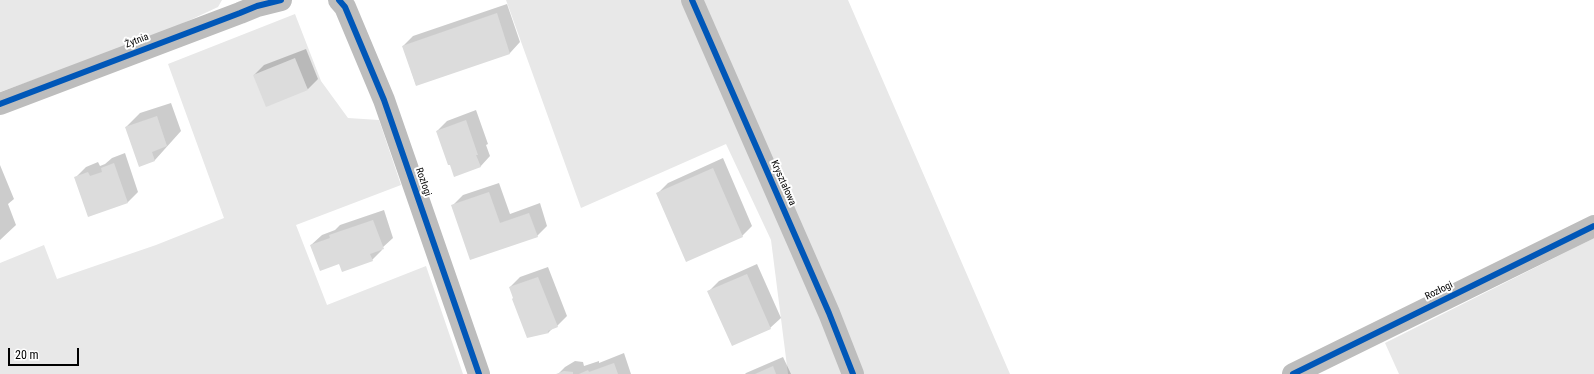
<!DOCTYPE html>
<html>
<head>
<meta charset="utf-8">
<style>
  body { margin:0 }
  #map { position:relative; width:1594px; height:374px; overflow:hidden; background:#fff; font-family:"Roboto Condensed",sans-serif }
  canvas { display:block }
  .scale { position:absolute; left:8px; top:348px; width:71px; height:18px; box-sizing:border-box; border:2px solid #000; border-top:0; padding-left:5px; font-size:12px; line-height:14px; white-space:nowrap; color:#000; -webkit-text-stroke:3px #fff; paint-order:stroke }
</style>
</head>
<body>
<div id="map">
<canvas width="1594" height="374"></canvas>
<div class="scale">20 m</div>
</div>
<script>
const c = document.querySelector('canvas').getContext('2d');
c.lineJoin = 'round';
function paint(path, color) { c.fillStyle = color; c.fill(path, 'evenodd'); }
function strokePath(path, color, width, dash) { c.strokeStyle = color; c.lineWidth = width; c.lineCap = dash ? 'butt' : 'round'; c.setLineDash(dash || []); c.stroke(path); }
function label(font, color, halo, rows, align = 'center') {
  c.font = font + ' "Roboto Condensed",sans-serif'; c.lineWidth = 4; c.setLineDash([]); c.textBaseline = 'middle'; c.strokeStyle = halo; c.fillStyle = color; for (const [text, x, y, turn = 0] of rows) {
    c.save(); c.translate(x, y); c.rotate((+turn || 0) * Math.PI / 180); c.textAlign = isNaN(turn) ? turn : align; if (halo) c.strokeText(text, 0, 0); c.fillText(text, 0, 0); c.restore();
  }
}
paint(new Path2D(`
  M0,0H222L218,7L158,35L0,92Z
  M506,0H848L1010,374H788L771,240L726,144L581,208Z
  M295,14L321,81L348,118L379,120L401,185L296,225L327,305L426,266L463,374H0V263L44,245L57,279L156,245L224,218L168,64Z
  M1594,238V374H1399L1385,343Z`), '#e8e8e8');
paint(new Path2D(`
  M507,4L520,42L510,53L416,85L403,46L413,36Z
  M306,49L318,79L308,89L254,75L264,65Z
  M171,103L181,131L155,160L139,165L126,127L140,113Z
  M476,110L488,144L486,145L490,156L480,167L437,131L447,121Z
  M125,153L138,192L128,202L89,216L76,177L86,167L98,162L100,166L105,164L112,158Z
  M723,158L752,226L742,236L658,193L668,183Z
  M0,165L14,199L8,204L16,225L0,240Z
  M499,183L510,214L540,203L547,226L537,236L471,259L452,206L463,195Z
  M384,210L393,238L382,248V250L372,260L340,263L311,245L322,235L335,230L340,225Z
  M757,264L781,318L770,328L709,291L719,281Z
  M548,267L567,316L557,326L553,328L549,332L528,337L510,287L520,277Z
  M624,353L631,374H558L565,367L575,361L583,362L584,366L599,361V363Z
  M783,357L791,374H745L746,373Z`), '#0003');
paint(new Path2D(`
  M497,13L510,54L416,86L402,46Z
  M295,58L308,90L266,107L253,75Z
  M157,116L167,146L152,152L155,161L139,167L125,127Z
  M466,120L478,155H476L481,167L454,177L450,165H448L436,131Z
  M114,163L128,203L88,217L74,177L88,172L90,176L102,172L101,168Z
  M713,168L743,237L686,262L656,193Z
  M489,192L500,223L529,213L538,237L470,260L451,205Z
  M373,220L384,249L370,254L373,261L342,272L339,264L320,271L310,245L330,238L329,235Z
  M747,274L771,329L732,346L707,291Z
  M538,277L558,327L548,331L549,333L527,338L512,299L513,298L509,287Z
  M614,363L618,374H579L588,370L589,372Z
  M773,366L776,374H755Z
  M564,371L573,372V374H556Z`), '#dcdcdc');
strokePath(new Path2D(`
  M339,0L345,7L384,100L479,374
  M692,0L829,313L853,374
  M0,104L240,13L257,6L281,0
  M1293,374L1594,226`), '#bdbdbd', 22);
strokePath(new Path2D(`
  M339,0L345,7L384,100L479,374
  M692,0L829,313L853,374
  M0,104L240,13L257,6L281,0
  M1293,374L1594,226`), '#0057b8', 6);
label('10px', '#000', '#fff', [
  ["Żytnia",137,41,-21],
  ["Rozłogi",423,182,71],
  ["Kryształowa",783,183,66],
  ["Rozłogi",1439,291,-26]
]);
</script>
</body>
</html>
